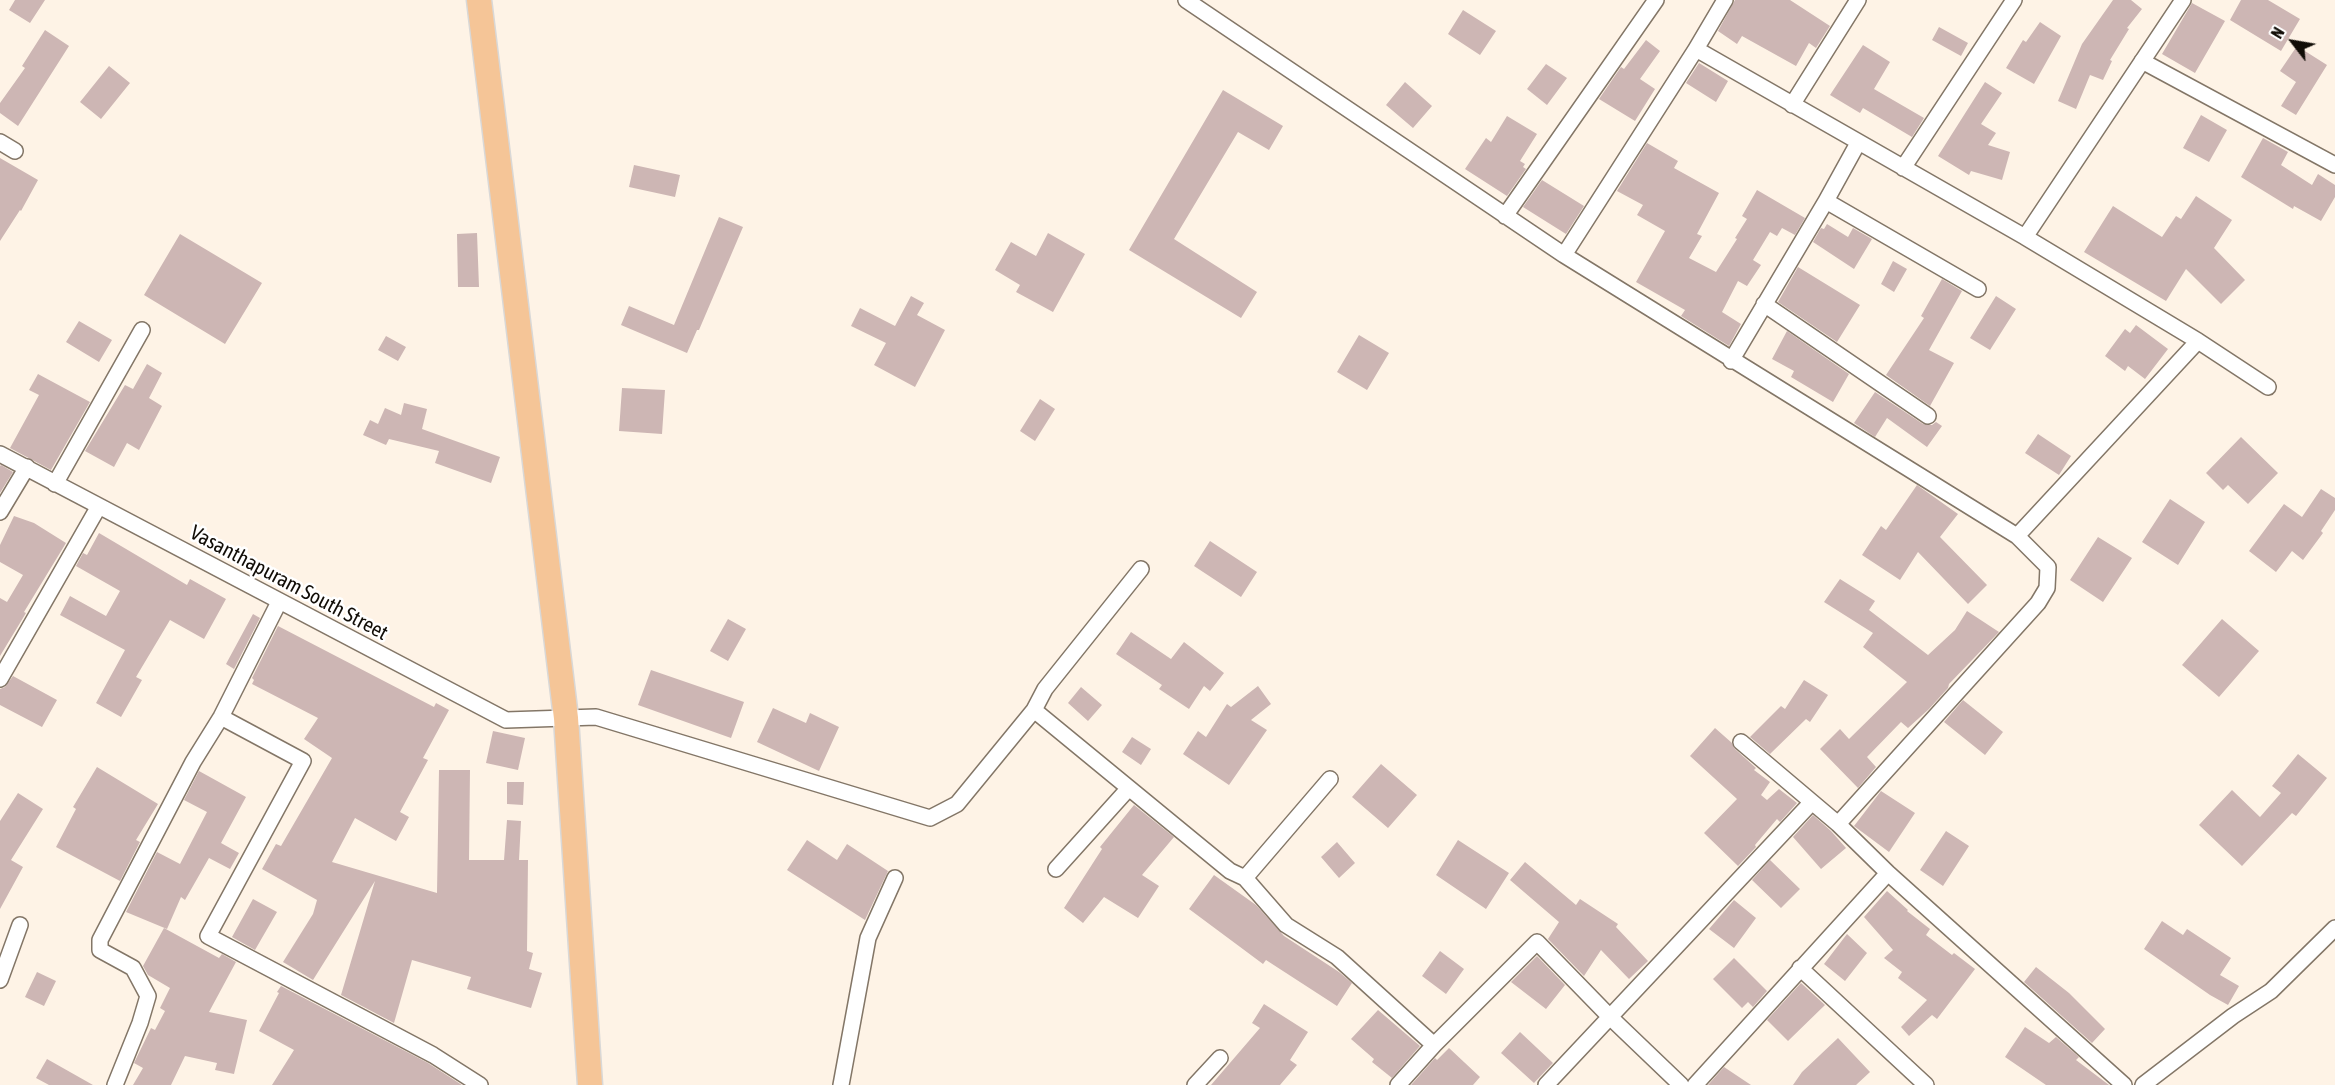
<!DOCTYPE html>
<html>
<head>
<meta charset="utf-8">
<style>
  body { margin:0 }
  #map { position:relative; width:2335px; height:1085px; overflow:hidden; background:#fef3e6; font-family:"Asap Condensed",sans-serif }
  canvas { display:block }
  .north { position:absolute; left:2263px; top:12px; width:60px; height:60px; -webkit-text-stroke:4px #fff; paint-order:stroke; rotate:301deg; font-size:16px; font-weight:700; line-height:24px; text-align:center; color:#110d07 }
  .north::after { content:''; display:block; margin:auto; width:21px; height:27px; background:#110d07; clip-path:polygon(50% 0,100% 100%,50% 72%,0 100%) }
</style>
</head>
<body>
<div id="map">
<canvas width="2335" height="1085"></canvas>
<div class="north">N</div>
</div>
<script>
const c = document.querySelector('canvas').getContext('2d');
c.lineJoin = 'round';
function paint(path, color) { c.fillStyle = color; c.fill(path, 'evenodd'); }
function strokePath(path, color, width, dash) { c.strokeStyle = color; c.lineWidth = width; c.lineCap = dash ? 'butt' : 'round'; c.setLineDash(dash || []); c.stroke(path); }
function label(font, color, halo, rows, align = 'center') {
  c.font = font + ' "Asap Condensed",sans-serif'; c.lineWidth = 5; c.setLineDash([]); c.textBaseline = 'middle'; c.strokeStyle = halo; c.fillStyle = color; for (const [text, x, y, turn = 0] of rows) {
    c.save(); c.translate(x, y); c.rotate((+turn || 0) * Math.PI / 180); c.textAlign = isNaN(turn) ? turn : align; if (halo) c.strokeText(text, 0, 0); c.fillText(text, 0, 0); c.restore();
  }
}
paint(new Path2D(`
  M15,0H45L30,23L9,10Z
  M1735,0H1790L1830,26L1816,48L1809,43L1796,66L1742,36L1737,44L1718,31Z
  M2113,0H2131L2142,9L2127,28L2129,29L2110,60L2112,61L2103,80L2090,75L2076,109L2058,101L2082,44Z
  M2241,0H2268L2300,19L2281,51L2230,20Z
  M2192,3L2225,21L2195,73L2162,54Z
  M1463,10L1496,31L1480,55L1448,34Z
  M2040,22L2061,36L2034,84L2006,68L2023,40L2026,42Z
  M1939,27L1968,43L1961,56L1932,40Z
  M45,30L69,46L18,126L0,113V103L25,68L22,66Z
  M1646,40L1660,51L1640,79L1655,89L1635,121L1599,99L1621,67L1624,69Z
  M1863,45L1890,62L1874,89L1924,118L1912,137L1863,108L1860,113L1830,95Z
  M2297,46L2327,65L2296,115L2281,106L2296,82L2280,71Z
  M1699,63L1728,81L1716,102L1686,83Z
  M1546,64L1567,78L1547,105L1527,89Z
  M109,66L130,83L101,119L80,102Z
  M1405,82L1432,106L1413,128L1386,105Z
  M1985,82L2002,93L1981,124L1996,133L1988,145L2010,152L2002,180L1971,171L1969,175L1938,156Z
  M1223,90L1283,126L1269,150L1238,132L1174,239L1257,292L1241,318L1129,250Z
  M2201,115L2227,130L2209,162L2183,148Z
  M1507,116L1537,134L1520,161L1525,164L1523,167L1526,169L1507,196L1465,169L1486,138L1491,142Z
  M2263,138L2288,152L2281,165L2312,185L2318,174L2335,185V197L2321,221L2294,206L2293,209L2241,177Z
  M1647,143L1678,161L1674,168L1719,193L1697,234L1702,236L1689,258L1716,272L1737,239L1735,238L1747,219L1742,216L1757,190L1805,218L1795,235L1782,228L1777,236L1770,232L1753,260L1761,265L1747,286L1738,281L1722,312L1741,324L1729,346L1681,316L1685,310L1636,282L1665,231L1637,215L1643,205L1617,191Z
  M0,158L38,180L21,211L20,210L0,241Z
  M634,165L680,175L675,197L629,187Z
  M1542,180L1584,206L1566,234L1523,207Z
  M2196,196L2232,220L2214,248L2245,280L2221,304L2186,269L2166,301L2084,252L2113,206L2162,237L2176,216L2181,219Z
  M719,217L743,227L699,330H697L687,353L621,325L629,306L674,325Z
  M1827,224L1848,237L1853,228L1872,239L1854,269L1813,242L1821,228L1824,229Z
  M477,233L479,287H458L457,234Z
  M1048,233L1085,254L1053,312L1016,292L1020,285L995,270L1011,242L1036,256Z
  M180,234L262,283L225,344L144,295Z
  M1893,261L1907,269L1894,292L1881,284Z
  M1798,267L1860,305L1837,342L1778,302Z
  M1942,279L1962,291L1929,350L1954,363L1930,406L1886,375L1924,318L1921,316Z
  M911,296L924,303L917,315L945,330L915,387L874,365L886,343L851,326L860,308L895,326Z
  M1996,296L2016,309L1990,350L1970,338Z
  M79,321L112,340L99,362L66,342Z
  M2136,325L2168,349L2145,379L2128,366L2125,371L2105,356L2125,329L2130,333Z
  M1787,331L1849,374L1833,402L1791,377L1794,371L1772,359Z
  M1359,335L1389,353L1367,390L1337,372Z
  M386,336L406,347L398,361L378,350Z
  M147,364L162,373L149,398L162,406L139,450L127,443L114,467L85,451L125,385L133,389Z
  M38,374L90,402L51,470L10,448L39,395L29,390Z
  M622,388L665,390L662,434L619,431Z
  M1875,392L1923,424L1932,425L1936,422L1942,426L1927,447L1887,418L1875,437L1854,423Z
  M1040,399L1055,409L1035,441L1020,431Z
  M404,403L427,409L422,429L500,457L491,483L435,463L439,451L389,439L386,445L363,435L370,420L378,424L385,408L401,415Z
  M2038,434L2071,456L2059,475L2025,453Z
  M2241,437L2278,473L2248,504L2228,485L2223,490L2206,473Z
  M1,465L13,472L0,493V466Z
  M1917,485L1958,514L1940,537L1987,585L1968,604L1918,552L1900,580L1862,555L1881,526L1886,530Z
  M2321,489L2335,498V510L2321,531L2323,533L2303,560L2292,551L2276,572L2249,551L2284,504L2302,517Z
  M2170,499L2205,522L2178,565L2142,542Z
  M14,516L34,523L66,543L24,612L26,613L0,656V598L7,602L23,575L0,562V545Z
  M99,533L187,585L190,579L226,599L204,639L170,620L136,677L142,680L121,717L96,703L125,650L60,615L70,596L106,616L120,591L76,566L83,553L87,555Z
  M2098,537L2132,558L2103,602L2070,580Z
  M1210,541L1257,572L1241,597L1194,566Z
  M1840,579L1875,601L1869,610L1928,655L1955,630L1967,611L1999,632L1949,684L1948,688L1929,709L1908,728L1901,722L1867,757L1876,767L1858,788L1820,749L1840,729L1849,739L1907,682L1863,647L1873,633L1824,602Z
  M253,614L260,618L234,669L226,664Z
  M728,619L746,629L728,661L710,651Z
  M2222,619L2259,651L2219,697L2182,665Z
  M278,626L434,707L436,703L449,710L423,758L428,760L400,812L409,817L396,841L355,818L332,862L437,893L439,770H470L469,860H504L507,820L521,821L519,860H528L527,951L533,953L529,969L542,973L531,1008L467,989L471,977L412,960L394,1023L341,995L375,881L313,980L283,962L313,914L317,900L262,869L276,844L281,846L332,758L304,739L318,718L252,684L254,680L252,678Z
  M1131,632L1171,659L1184,642L1224,673L1210,691L1204,686L1189,709L1159,689L1162,685L1116,654Z
  M651,670L744,702L731,738L638,705Z
  M13,676L57,700L42,727L0,705V689L5,687Z
  M1804,680L1828,695L1810,722L1806,719L1770,754L1750,737L1781,706L1785,709Z
  M1258,686L1271,704L1251,720L1267,730L1229,785L1183,754L1198,731L1206,737L1227,704L1231,707Z
  M1081,687L1102,705L1088,721L1068,703Z
  M1963,700L2003,732L1985,755L1944,722Z
  M773,708L806,723L810,713L839,727L819,771L757,742Z
  M1715,728L1732,743L1735,749L1756,768L1754,770L1770,782L1761,795L1767,800L1779,789L1797,803L1780,822L1777,819L1755,845L1756,847L1738,866L1704,833L1737,799L1690,756Z
  M493,731L525,738L518,770L486,763Z
  M1132,737L1151,749L1141,765L1122,752Z
  M2298,754L2327,778L2296,816L2292,813L2242,866L2199,825L2232,790L2260,817L2281,793L2272,786Z
  M1381,764L1417,795L1388,828L1352,797Z
  M97,767L158,804L136,840L140,842L120,881L56,847L76,809L73,807Z
  M199,771L246,797L221,843L239,853L230,869L209,858L185,900L181,897L167,929L126,912L157,852L180,864L207,812L184,800Z
  M507,782H524L523,805L507,804Z
  M1881,791L1915,813L1889,852L1854,826Z
  M18,793L43,809L11,860L23,867L0,909V821Z
  M1134,805L1174,837L1142,875L1159,886L1138,918L1104,897L1083,923L1064,908L1102,849L1100,847Z
  M1813,815L1831,831L1846,848L1821,869L1793,837Z
  M1946,831L1969,846L1943,886L1920,870Z
  M807,840L837,860L847,844L888,871L865,920L787,870Z
  M1458,840L1509,873L1486,909L1436,875Z
  M1337,842L1355,863L1339,878L1321,857Z
  M1770,860L1800,889L1781,908L1752,880Z
  M1525,862L1576,905L1580,899L1618,924L1616,927L1648,961L1629,979L1601,950L1584,976L1548,939L1559,922L1510,880Z
  M1214,875L1256,905L1284,936L1339,972L1352,983L1337,1006L1266,960L1263,964L1189,909Z
  M1887,891L1908,910L1907,911L1930,929L1926,935L1952,955L1954,953L1975,969L1937,1019L1932,1015L1909,1036L1901,1027L1927,1000L1898,978L1902,972L1884,958L1893,950L1864,917Z
  M253,899L277,912L255,950L232,937Z
  M1734,900L1756,918L1734,948L1709,929Z
  M2162,921L2183,935L2187,929L2231,958L2220,975L2239,986L2228,1005L2210,995L2144,949Z
  M164,928L219,958L222,954L236,962L209,1012L247,1020L234,1074L215,1070L217,1063L185,1056L171,1085H133L143,1068L134,1063L151,1028L155,1030L165,1011L160,1008L170,988L148,975L143,966Z
  M1847,934L1867,953L1845,981L1824,964Z
  M1440,951L1464,969L1446,994L1422,976Z
  M1537,956L1565,985L1546,1009L1511,982Z
  M1734,958L1767,991L1753,1007L1748,1002L1742,1008L1713,979Z
  M2036,967L2069,993L2105,1029L2092,1043L2024,982Z
  M37,972L56,981L44,1006L25,997Z
  M1801,983L1825,1005L1788,1041L1767,1020Z
  M281,986L428,1063L462,1085H272L294,1050L259,1031L279,993L277,992Z
  M1264,1004L1308,1032L1290,1060L1297,1065L1280,1085H1211L1260,1028L1252,1023Z
  M1378,1010L1420,1046L1392,1078L1372,1062L1374,1059L1351,1039Z
  M2025,1027L2049,1043L2056,1037L2079,1057L2076,1060L2109,1085H2046L2005,1057Z
  M1520,1032L1553,1063L1534,1083L1501,1053Z
  M1838,1038L1870,1072L1856,1085H1793L1802,1072Z
  M1449,1048L1480,1077L1473,1085H1411L1435,1058L1437,1060Z
  M47,1059L93,1085H49L36,1078Z
  M1724,1067L1751,1085H1708Z`), '#cdb6b4');
const street = new Path2D(`
  M1186,0L1564,255L2017,536L2048,567L2047,588L2038,603L1838,824
  M2183,0L2025,237L2198,341L2268,387
  M1696,49L2025,237
  M2142,61L2335,165
  M1792,105L1858,0
  M0,142L15,151
  M1903,168L2014,0
  M1826,201L1978,289
  M1505,216L1656,0
  M1564,255L1696,49L1725,0
  M1764,304L1928,416
  M1731,361L1826,201L1858,143
  M0,454L506,720L596,717L930,818L957,804L1034,710L1045,689L1141,569
  M55,484L142,330
  M0,512L27,467
  M2017,536L2198,341
  M0,679L99,506
  M1034,710L1230,871L1245,878L1286,925L1337,957L1434,1045
  M221,717L303,761L208,936L433,1055L480,1085
  M1741,742L1838,824L1888,873L2124,1085
  M1056,869L1129,788
  M1245,878L1330,779
  M1800,968L1926,1085
  M0,980L20,925
  M115,1085L140,1023L148,996L133,968L100,950V940L193,762L221,717L279,602
  M841,1085L868,938L895,878
  M1195,1085L1220,1058
  M1398,1085L1434,1045L1537,942L1610,1017L1681,1085
  M1546,1085L1812,802
  M1695,1085L1888,873
  M2143,1085L2233,1016L2271,991L2335,928`);
const primary = new Path2D(`
  M479,0L566,718L590,1085`);
strokePath(street, '#837667', 18);
strokePath(primary, '#d9d8d7', 27);
strokePath(street, '#fff', 15);
strokePath(primary, '#f5c597', 24);
label('21px', '#110d07', '#fff', [
  ["Vasanthapuram South Street",289,583,28]
]);
</script>
</body>
</html>
